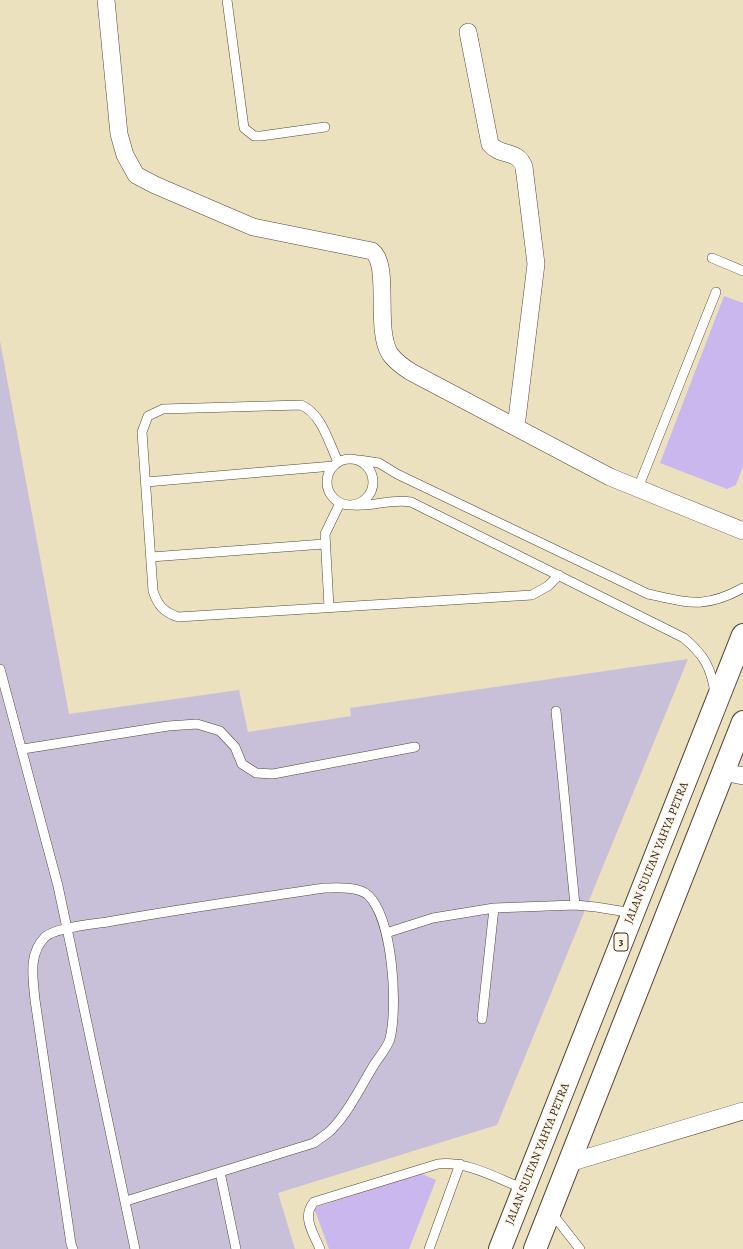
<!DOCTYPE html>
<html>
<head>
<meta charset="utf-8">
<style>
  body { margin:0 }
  canvas { display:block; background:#ece1bf }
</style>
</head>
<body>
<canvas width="743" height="1249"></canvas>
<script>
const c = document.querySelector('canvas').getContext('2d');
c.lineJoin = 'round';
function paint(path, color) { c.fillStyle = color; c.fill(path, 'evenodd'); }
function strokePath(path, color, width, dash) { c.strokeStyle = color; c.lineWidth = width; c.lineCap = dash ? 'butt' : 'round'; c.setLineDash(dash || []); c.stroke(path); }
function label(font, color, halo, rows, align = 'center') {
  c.font = font + ' Alegreya,serif'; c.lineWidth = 3; c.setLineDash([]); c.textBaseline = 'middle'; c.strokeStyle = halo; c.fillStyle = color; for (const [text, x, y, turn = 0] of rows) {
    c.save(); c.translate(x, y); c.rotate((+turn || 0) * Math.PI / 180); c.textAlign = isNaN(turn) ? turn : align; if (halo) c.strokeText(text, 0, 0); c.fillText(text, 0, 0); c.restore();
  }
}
paint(new Path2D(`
  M0,341L69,714L239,690L248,732L351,716L350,708L688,659L497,1125L278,1193L295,1249H0Z`), '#c8bfd8');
paint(new Path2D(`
  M724,296L743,303V466L736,485L727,489L660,463Z
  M420,1173L436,1180L409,1249H329L314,1208Z`), '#c9b7ee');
const service = new Path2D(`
  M227,0L244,128L254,136H261L325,127
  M712,258L743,271
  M327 482a23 23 0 1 1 46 0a23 23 0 1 1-46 0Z
  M359,460L379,463L397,474L648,594C689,603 705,609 743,588
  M338,462C329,443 322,414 301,405L163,409L148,416L142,432L153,591C158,606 164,612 178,617L532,595L548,586L559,575
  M146,482L333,466
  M638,488L716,292
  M353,505C373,507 392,498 411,502L684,638C704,655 711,667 715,693
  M151,557L324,544
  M329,607L325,534L340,503
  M0,669L58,886L135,1249
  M556,711L575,905
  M23,749L168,726L197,724L220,731L235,747L242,764L256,773L273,774L415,747
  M386,933L433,918L494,908
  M482,1019L494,908L575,905L596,907L633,913
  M220,1172L236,1249
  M551,1212L580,1249
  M73,1249L71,1244L35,1000C33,978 28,954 45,937C54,928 94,924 107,922C179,909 251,899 324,888C336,888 358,886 368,895C393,919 398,1006 390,1039C387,1048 379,1057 374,1065C361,1086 350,1110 333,1128C328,1134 320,1138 314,1143L126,1201
  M320,1249C314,1234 301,1217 314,1202L438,1164C465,1160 499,1179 524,1189
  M429,1249L460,1164`);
const minor = new Path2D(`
  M106,0L119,134L125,155L136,175L155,185L253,227L372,251C391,265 374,329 390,354C396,362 403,367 411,372L610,477L743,531
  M468,32L490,144C500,157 518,149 524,167L536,264L516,427
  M723,772L743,776
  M569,1163L743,1111`);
const trunk = new Path2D(`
  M500,1249L743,635
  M535,1249L743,722`);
strokePath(service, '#564536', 10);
strokePath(minor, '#564536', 18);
strokePath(trunk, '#564536', 24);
strokePath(service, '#fff', 9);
strokePath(minor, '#fff', 17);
strokePath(trunk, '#fff', 22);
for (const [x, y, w] of [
  [621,942,14]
]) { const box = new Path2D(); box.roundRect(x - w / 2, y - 9, w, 18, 3); c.fillStyle = '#fcf5e5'; c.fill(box); strokePath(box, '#3b2a1e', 1); }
label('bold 11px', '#3b2a1e', null, [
  ["3",621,942]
]);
label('12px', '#3b2a1e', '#fcf5e5', [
  ["JALAN SULTAN YAHYA PETRA",657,853,-68],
  ["JALAN SULTAN YAHYA PETRA",538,1154,-68]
]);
</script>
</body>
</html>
